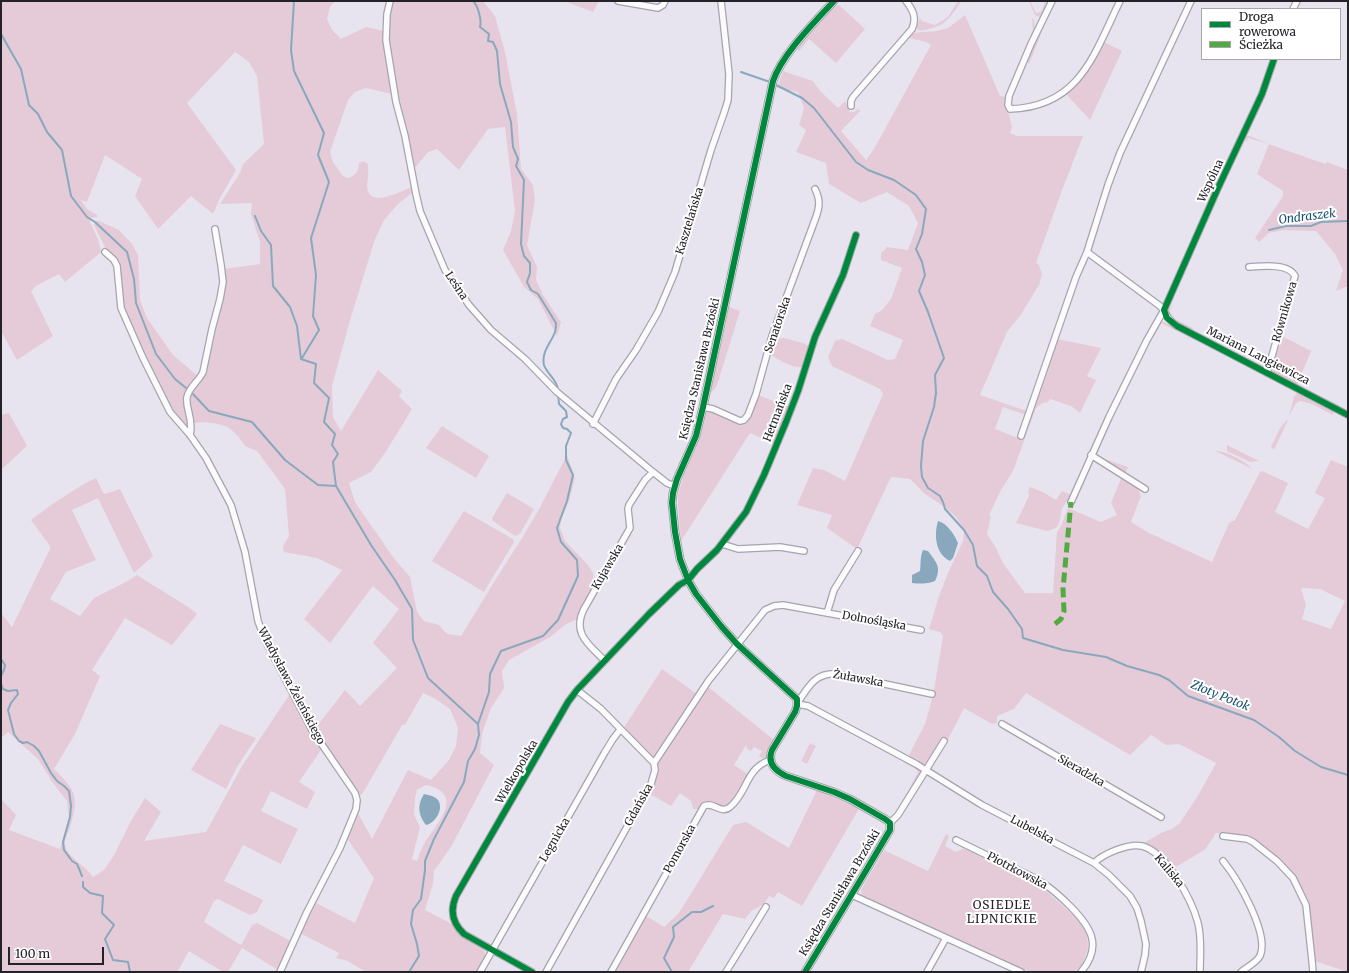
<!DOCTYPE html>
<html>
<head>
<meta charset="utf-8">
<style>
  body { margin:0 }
  #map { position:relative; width:1349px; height:973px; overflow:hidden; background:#e7e4ef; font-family:Merriweather,serif }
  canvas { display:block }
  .frame { position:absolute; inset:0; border:2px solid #232229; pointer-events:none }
  .legend { position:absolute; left:1201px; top:8px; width:140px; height:52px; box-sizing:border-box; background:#fff; border:1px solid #a7a7a9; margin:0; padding:5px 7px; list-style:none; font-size:12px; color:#232229 }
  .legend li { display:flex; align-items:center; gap:8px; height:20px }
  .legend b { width:20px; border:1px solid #a7a7a9 }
  .scale { position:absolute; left:8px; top:947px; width:96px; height:18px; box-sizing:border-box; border:2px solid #232229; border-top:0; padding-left:5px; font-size:12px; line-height:14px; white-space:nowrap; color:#232229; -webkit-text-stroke:3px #fff; paint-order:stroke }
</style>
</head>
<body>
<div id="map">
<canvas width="1349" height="973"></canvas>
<div class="frame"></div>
<ul class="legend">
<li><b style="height:5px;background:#00873e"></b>Droga rowerowa</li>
<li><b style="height:5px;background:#53aa44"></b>Ścieżka</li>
</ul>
<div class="scale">100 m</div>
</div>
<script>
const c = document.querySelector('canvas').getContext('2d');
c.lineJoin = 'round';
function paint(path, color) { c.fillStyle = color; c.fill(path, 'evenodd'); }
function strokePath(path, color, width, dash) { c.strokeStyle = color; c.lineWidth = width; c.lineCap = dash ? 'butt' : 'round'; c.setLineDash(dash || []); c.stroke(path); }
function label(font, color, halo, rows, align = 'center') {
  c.font = font + ' Merriweather,serif'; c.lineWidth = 4; c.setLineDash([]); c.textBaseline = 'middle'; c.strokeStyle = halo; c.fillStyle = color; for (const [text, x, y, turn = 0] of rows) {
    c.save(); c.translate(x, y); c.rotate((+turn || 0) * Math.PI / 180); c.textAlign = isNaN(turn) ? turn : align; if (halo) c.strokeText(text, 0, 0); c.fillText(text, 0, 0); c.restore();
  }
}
paint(new Path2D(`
  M1,1H335L330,7L327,19L332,30L341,39L366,27L384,31L387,67L392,94L366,88L355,92L348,100L330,152L333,162L343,176L348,178C356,175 359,171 359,163L363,161L368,164C368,168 369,172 368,176C368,179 367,183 367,186C369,210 400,191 412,187V193L398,204L384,220L374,242L349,324L332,386L333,417L341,431L378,370L402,391L399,396L412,409L385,453L371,472L349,483L355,502L393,557L410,577L417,612L424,621L439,625L447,634L461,636L499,574L522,538L538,511L567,455L575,478L569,501L561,520L560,528L565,541L588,565L593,573L594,584L592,592L579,618L565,625L550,637L509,660L502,671L504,688L491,708L482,734L480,753L494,765L451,847L434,871L433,884L425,910L450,923L461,936L482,948L485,952V961L478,972H366L348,961L336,958L339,953L300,933L314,902L355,923L374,878L347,838L358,813L372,839L408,770L431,780L449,760L456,746L458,728L450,709L434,698L423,693L405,725H402L364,791L361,795H359L322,744L314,730L345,690L360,706L397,668L373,643L399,609L373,586L330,643L304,619L342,570L317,558L284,552L283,546L289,536L285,489L257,451L245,446L238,436L228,427L218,424L205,422L194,423L189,396L203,375L224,269L260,264V242L251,214L252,203L220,204L240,173L243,164L264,144L257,76L249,62L235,52L187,103L236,170L220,198L213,214L191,196L158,229L135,196L142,179L105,155L87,202L81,200L87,209L97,215V217L91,218L90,222L98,239L101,252L65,282L59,274L36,286L31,291L53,336L17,360L1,331ZM426,785C467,794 436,824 424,844C421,849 419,856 417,861L412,859L420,827L414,815L415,798L417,790Z
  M391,1H483L495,16L505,52L517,114L521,169L533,185L535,200L527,245L537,267L536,280L543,295L561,322L557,336L538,299L524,287L503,250L511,231L515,211L505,127L488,129L459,170L437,149L428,152L414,169C406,137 398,105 393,72C389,48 386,25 391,1Z
  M564,1H599L593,12Z
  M958,1L961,2C951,16 946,26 928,29C923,30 920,32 916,28L920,18L922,21L935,25L948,17Z
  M1029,1H1030L1036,13L1041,12L1046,1L1049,2L1043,15L1039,17L1035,15Z
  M839,5L865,29L836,63L809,39L799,51L797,49L835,6Z
  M965,15L1000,96L1006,97L1033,30L1032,17L1034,20L1035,29L1007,107L1012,127L1010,133L1017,136H1083L1061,193L1036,263L1039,265L1042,274L1039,285L1020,316L1007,332L980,395L1027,411L1026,415L1003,407L995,429L1021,439L1057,339L1101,348L1087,376L1096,380L1080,413L1071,406L1050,399L1048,402L1043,403L1036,408L1013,471L1001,490L989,515L991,516L987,534L996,548L1003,563L1025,593H1053L1057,532L1061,526L1068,508L1101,522L1117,515L1111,503L1122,476L1137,486L1141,496L1131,522L1149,533L1212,562L1229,523L1235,520L1260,472L1262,471L1288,483L1275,512L1308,529L1325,498L1315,493L1331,460L1348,467V972L1314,961C1309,915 1312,890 1276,856C1268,849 1258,840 1248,837C1238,834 1225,834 1215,833C1214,839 1208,843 1206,849L1174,868L1157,853L1142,844L1161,833L1172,829L1179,824L1199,794L1216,763L1179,744L1166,745L1151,735L1130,755L1026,693L1014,709L997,716V723L992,724L964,708C953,730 945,748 927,765L922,764L910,758L909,755L925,724L933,696L943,636L940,632L929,629L938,599L948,573L963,541L964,529L956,517L946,508L925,494L910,479L891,477L857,549L827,528L832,515L797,505L813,468L824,470L845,481L883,394L880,389L832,366L828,357L835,341L842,339L888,360L895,359L903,340L870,326L875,314L882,310L891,299L902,268L881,260V253L887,247L908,250L918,223L909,206L887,192L861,203L829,184L826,163L796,152L806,130L799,125L804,108L798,92L777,88L783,71L813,81L820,91L838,108L845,101C850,108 847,118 858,109L860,111L841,131L866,160L874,149L931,45L926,42L909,38L912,33L937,31L948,28ZM1301,588L1320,589L1345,601L1331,629L1302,619L1306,605Z
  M1041,34L1029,64L1026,60L1037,35Z
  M1104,42L1122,51L1090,120L1065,93Z
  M1246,136H1250C1274,147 1300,155 1326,164L1327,162L1348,170V286L1336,291L1343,270L1335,254L1316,231L1283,230L1269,233L1259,242L1255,238L1283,196V191L1257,174L1269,144L1248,138L1247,141L1245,140Z
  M95,221H99L119,230L132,244L138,255L140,300L147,318L173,355L199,377L189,388V426L187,428L185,427L173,410L160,389L144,356L123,308L120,269L107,251L94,225Z
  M1173,304L1170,311L1171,317L1193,328L1192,331L1172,320L1167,311Z
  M729,307L740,311L717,385L714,390L710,393Z
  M1160,322H1164L1185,333L1195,340L1161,323L1156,333Z
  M1280,335L1311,351L1297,385L1274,373L1271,368L1282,340Z
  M784,338L803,343L810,346L804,367C793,369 779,360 770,354L774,339Z
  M1300,392L1334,410L1333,415L1312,404L1300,401L1296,403L1289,416L1294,397L1297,393Z
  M758,395L790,407L775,444L750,433L681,541L678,506V495L684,474L699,440L707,409L741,422Z
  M9,413L27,446L1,470V415Z
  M1287,420H1288L1274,450L1271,447L1280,428Z
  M442,426L489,456L476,478L426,448Z
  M1227,445L1259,461L1250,462L1227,451Z
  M1215,451C1227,451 1244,461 1253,469Z
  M1096,454L1099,455L1098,457L1128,467L1125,474L1142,484L1145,483L1144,484H1142L1097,456Z
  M96,478L104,494L120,489L153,556L134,573L98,498L72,510L96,560L66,572L50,599L80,616L94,598L128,581L137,575L188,607L197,614L172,645L125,618L92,670L100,676L75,734L54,769C77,792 79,796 70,828C68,833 64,840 65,845C67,857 87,867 93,877L104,870L114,855L132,819L145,798L161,812L144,841L206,832L242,766L289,695H290L321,750L299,782L315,792L307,809L271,791L261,811L298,829L281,864L243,845L224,881L263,900L257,912L250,915L218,899L214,901L204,922L241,945L252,925L257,923L289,940L290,944L278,970L242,948L228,972H223L189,951L179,969L178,972H1V799L16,815L9,830L60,849L69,817L67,801L53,783L38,759L8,732L1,738V613L12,627L50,549V546L31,520C52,504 73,489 96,478Z
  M1030,487L1043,492L1056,500L1062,491L1072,495C1069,499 1064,504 1062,509C1060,516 1061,522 1056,528L1047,531L1016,523L1029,496L1028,491Z
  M507,493L534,509L520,534L515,536L493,521L492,518Z
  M464,511L513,539L514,542L484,592L432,561Z
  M662,669L697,694L657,755L652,757L623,729Z
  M707,686L774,740L769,750L767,758H762L759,756L762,751L754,747L751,751L746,748L747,746L746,745L734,765L749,775C743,786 736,801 725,808L710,803L701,809H693L691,801L680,793L671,806L648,793L657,773V762Z
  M220,724L256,738L237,767L226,789L191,770Z
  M810,743L816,746L807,764L801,761Z
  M906,761L913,764L921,770L922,773L901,807H900L918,772L916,769L905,763Z
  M817,790L829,793L860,807L802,906L778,892L774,898L769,896L764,904L751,911L745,919L723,914L688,972H613L645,915L664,927L679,913L733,825L746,822L789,848Z
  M946,834L949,836L945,846L956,852L964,848L1044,889L1080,921L1084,927L1087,934L1088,949L1082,965L1074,972H1031L1021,968L1020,969L869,901L870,899L862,896L861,890L884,850L928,871Z`), '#e5cbd8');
paint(new Path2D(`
  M938,521C947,523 954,534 958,543L953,558L950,561C935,554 934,534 938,521Z
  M923,550L928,551C936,562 942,567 935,581C927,584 920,584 912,583V575L920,571C921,563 920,557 923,550Z
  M424,794C428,795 434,796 437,799C445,807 436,823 426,825C418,815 417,805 424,794Z`), '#89a8be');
strokePath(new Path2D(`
  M294,1L291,50L294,71L324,133L318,155L329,182L311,238L316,275L313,316L319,330L302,358
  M473,1C478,6 482,20 480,27L489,34L488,41L493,42L497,51L500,84L511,122L513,147L518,159L516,166L524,180L521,244L524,256L530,263V273L527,282L531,290L538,294L556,323C556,326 556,329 555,332C551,343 541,352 544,365C547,374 557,379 558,390
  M1,34L21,69L29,105L38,114L47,132L62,150L71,196L87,217L95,222L127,252L134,279L136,303L156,354L175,379L186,388
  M741,72L770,82
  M774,84L802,98L814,108L856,162L868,170L894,180L916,195L926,209L922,234L916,249L922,262L925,275L919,291L928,312L944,358L935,375L936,393L934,407L923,441L921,466L922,477L928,488L940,496L943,502L945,509L964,530L973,545L977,566L987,576L993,592L1008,609L1022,629L1023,638L1063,650L1106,657L1127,666L1159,675L1169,680L1188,696L1254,720L1279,737L1295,751L1321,767L1348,775
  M255,216L261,231L271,245L273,286L290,307L297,326L301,359L316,364L314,383L329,398L324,422L335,434L332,445L338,454L333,462L336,486L371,545L395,580L412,609L413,640L428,678L478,724
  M1269,230L1286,226H1311L1321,222L1348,221
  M193,394L209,411L252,422L285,460L318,485L336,486
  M1,659L5,665L4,670L1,676
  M1,684L3,689L8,691L17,690L18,694L11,703L8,710L14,734L19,741L23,743L27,742L34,746L39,751L51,773L57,781L64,786L69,791L71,806L70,817L63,842L64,850L72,861L77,864L82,876
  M83,882V887L90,893L103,896L102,913L114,925L105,939L113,960L128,962L130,972
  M409,972L419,956L417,944L411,924L413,910L421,899L425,870V861L434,839L464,782L468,761L475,749L479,735L478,724L489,692L490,674L501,651L543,636L558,620L578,576L577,560L561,542L557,528L567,501L573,475L566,460V446L571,433L567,429L563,428L561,424L563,419L567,417L566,411L559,404L558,394
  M672,972L664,958L674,937L673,927L692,912H701L713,906`), '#89a8be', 2);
const minor = new Path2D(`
  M390,1L387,14L386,40L396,102L405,136L416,194L420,211L445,270L469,305L491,330L525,359L557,392L653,472L667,483L674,486
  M618,1L658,8L663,5L665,1
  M1052,1L1031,44L1009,96L1008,105L1010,109C1080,107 1094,54 1120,1
  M1191,1L1120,153L1108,185L1087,252L1160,306C1168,314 1165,318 1177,326L1348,415
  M1293,9L1297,1
  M851,106V101L853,97L912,29C917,18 913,10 906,1
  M105,252L114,260L117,266L121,308L143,358L170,412L190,435L206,458L231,505L245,552L258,621L266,642L312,730L355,793L357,800L356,809L340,848L307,912L280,972
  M1249,267C1262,266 1289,263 1295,276L1267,373
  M703,407L713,409L740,421L744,420L748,415L756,394L772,336L816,217C820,206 820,199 815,189
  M593,424L616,379L636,350L658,312L675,272L711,150L725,110L728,100L729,74L721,1
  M190,435C194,418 185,409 187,397C189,387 199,381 203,372L212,329L220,299L223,282L221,265L215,229
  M1021,436L1076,277L1087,252
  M1091,455L1145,489
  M1071,502L1109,417L1147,340L1164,310L1218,188L1262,94L1274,59
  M722,544L738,549L780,547L804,551
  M827,613L834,590L858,551
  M604,660C588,644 572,633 584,609L630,528L628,509L629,505L645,480L653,472
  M577,690L601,709L654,763
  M932,694L838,674C815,672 808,687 797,704L808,706L916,764L982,805L1094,863L1109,875L1130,896L1137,908L1141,921L1146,944L1145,955L1141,972
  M1002,724L1161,817
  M890,823L898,815L944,741
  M1223,836L1247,839L1253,842L1277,861L1293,878L1306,905L1312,961L1313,972
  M956,840C974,849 993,858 1011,867C1022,872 1034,877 1044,884C1054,890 1062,898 1070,906C1091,927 1103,946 1081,972
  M1223,861C1237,878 1270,934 1260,956C1256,963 1247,967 1241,972
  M1094,863C1103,854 1128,843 1142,846C1166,852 1192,900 1198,923C1202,939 1200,956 1200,972
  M852,895L1021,972
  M480,972L605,752L613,739L620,730
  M532,972L464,934C452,923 450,910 456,896L568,702L577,690L649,614L679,585L688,580L697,569L717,550L746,512L764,475L786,422L798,391L815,337L843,275L856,235
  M546,972L651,784L655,770L654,763L709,680L765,610L774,606L783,605L921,630
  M611,972L704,806C713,801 721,815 730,807C748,792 745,769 770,760
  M726,972L766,907
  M927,972L946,938`);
const tertiary = new Path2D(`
  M805,972L864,874L890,830V823L885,819L850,799L834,792L786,776C775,771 767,763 772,750L795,712L797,706V699L737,644L721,626L696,594L688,580L680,559L675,532L672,503L673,493L677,479L696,436L703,407L773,81C783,53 814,23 834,1`);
strokePath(minor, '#a6a4ac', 8);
strokePath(tertiary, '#a6a4ac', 9);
strokePath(minor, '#fbfbfd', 5.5);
strokePath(tertiary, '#fbfbfd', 7);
strokePath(new Path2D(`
  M1055,624L1061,619L1064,611L1063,589L1071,502`), '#53aa44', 5, [10, 5]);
strokePath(new Path2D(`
  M1274,59L1262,94L1218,188L1164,310L1167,318L1177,326L1348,415
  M532,972L464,934C452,923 450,910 456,896L568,702L577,690L649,614L679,585L688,580L697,569L717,550L746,512L764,475L786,422L798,391L815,337L843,275L856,235
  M805,972L864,874L890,830V823L885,819L850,799L834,792L786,776C775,771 767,763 772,750L795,712L797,706V699L737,644L721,626L696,594L688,580L680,559L675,532L672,503L673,493L677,479L696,436L703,407L773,81C783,53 814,23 834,1`), '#00873e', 6);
label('11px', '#232229', '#fff', [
  ["Wspólna",1211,181,-65],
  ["Kasztelańska",690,221,-73],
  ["Leśna",456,286,56],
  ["Równikowa",1285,312,-74],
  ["Senatorska",778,325,-71],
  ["Mariana Langiewicza",1258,356,27],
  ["Księdza Stanisława Brzóski",700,369,-77],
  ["Hetmańska",778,413,-69],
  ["Kujawska",608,567,-60],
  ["Dolnośląska",874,621,10],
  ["Żuławska",858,679,10],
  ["Władysława Żeleńskiego",291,686,62],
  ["Sieradzka",1081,771,30],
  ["Wielkopolska",517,772,-60],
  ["Gdańska",639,805,-61],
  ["Lubelska",1032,830,28],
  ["Legnicka",555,840,-60],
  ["Pomorska",680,849,-61],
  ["Piotrkowska",1017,871,28],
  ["Kaliska",1169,871,50],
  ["Księdza Stanisława Brzóski",840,893,-59]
]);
label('italic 12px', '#18526e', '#fff', [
  ["Ondraszek",1307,217,-7],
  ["Złoty Potok",1220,696,22]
]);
c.letterSpacing = '1px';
label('12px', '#232229', '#fff', [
  ["OSIEDLE",1002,906],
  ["LIPNICKIE",1002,920]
]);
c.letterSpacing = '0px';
</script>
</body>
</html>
